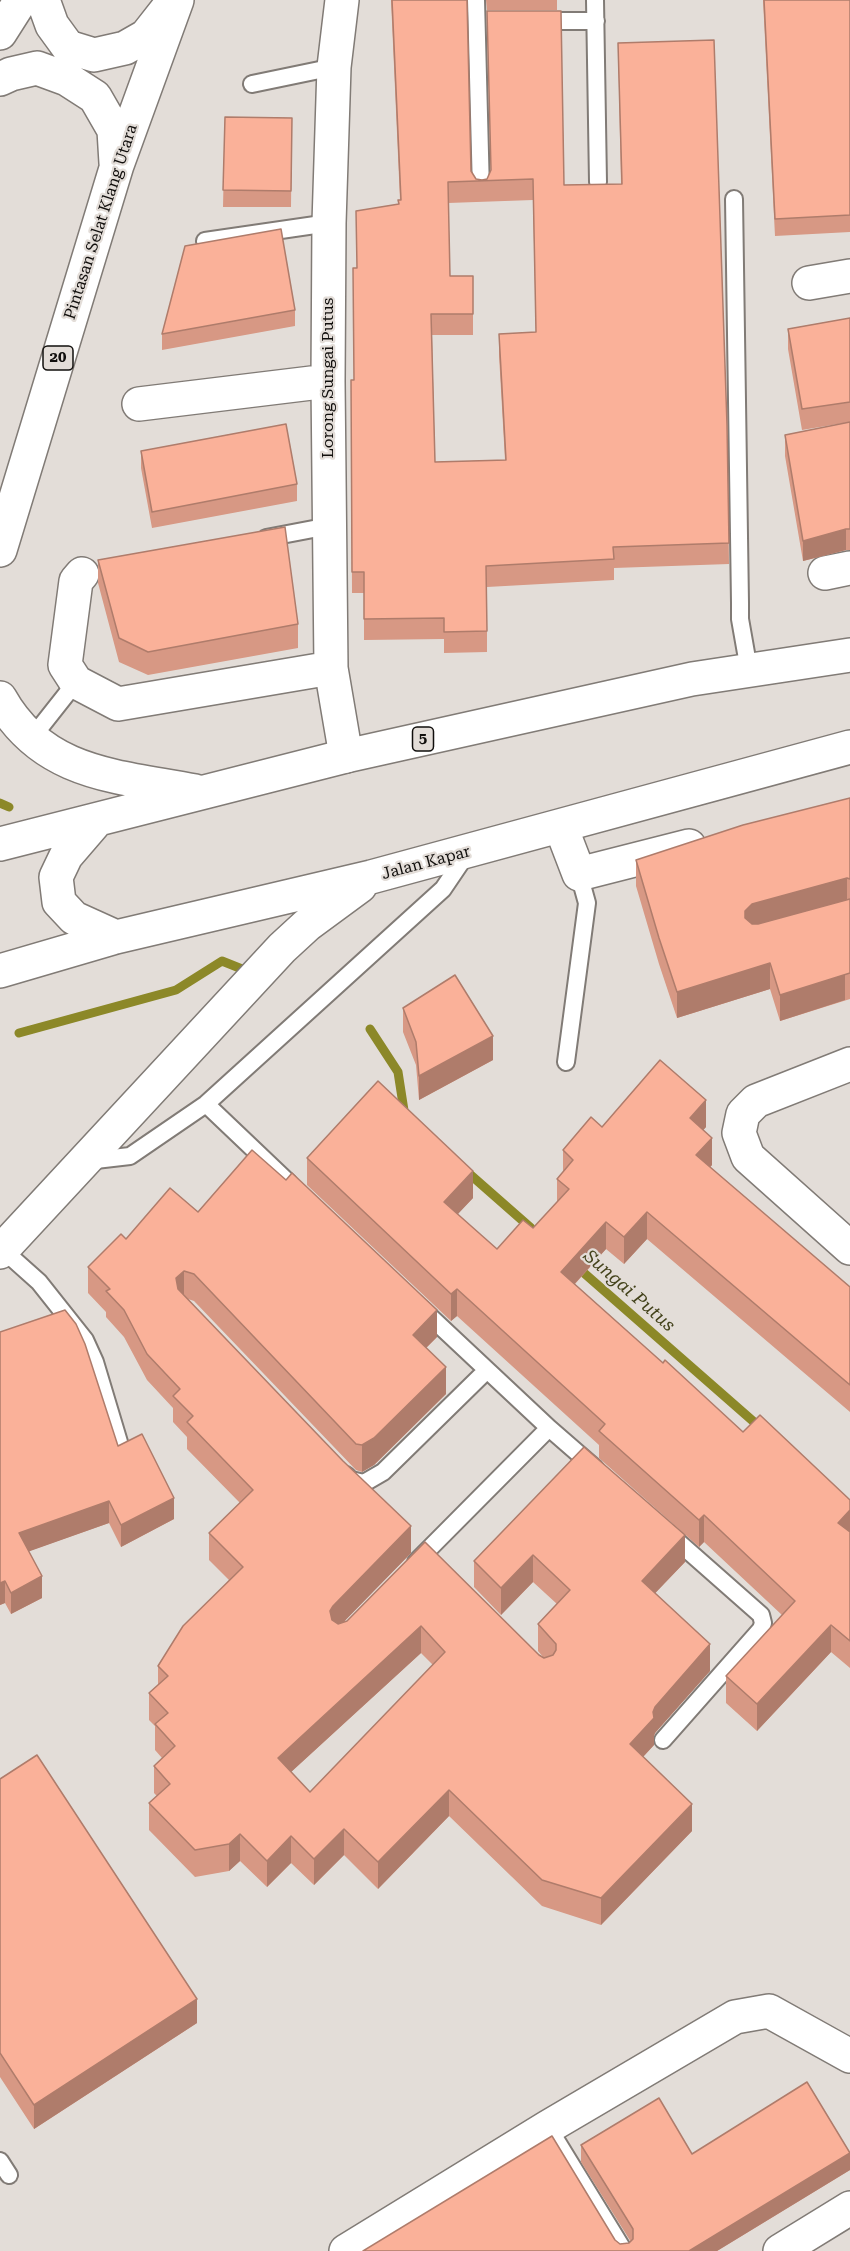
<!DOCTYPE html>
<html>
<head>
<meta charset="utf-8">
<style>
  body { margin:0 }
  canvas { display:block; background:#e3ddd8 }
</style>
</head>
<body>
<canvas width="850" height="2251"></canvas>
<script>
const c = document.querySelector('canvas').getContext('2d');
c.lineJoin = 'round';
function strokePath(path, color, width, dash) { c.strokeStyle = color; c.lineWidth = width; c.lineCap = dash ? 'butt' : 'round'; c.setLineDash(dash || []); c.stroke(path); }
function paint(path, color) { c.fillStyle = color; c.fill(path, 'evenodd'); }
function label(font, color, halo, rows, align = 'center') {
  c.font = font + ' "Roboto Serif",serif'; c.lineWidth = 4.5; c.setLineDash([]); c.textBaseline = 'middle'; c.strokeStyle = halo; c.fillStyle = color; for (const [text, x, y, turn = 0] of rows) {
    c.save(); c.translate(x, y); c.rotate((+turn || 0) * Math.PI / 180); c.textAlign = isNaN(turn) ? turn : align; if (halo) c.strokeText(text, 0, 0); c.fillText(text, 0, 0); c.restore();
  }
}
strokePath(new Path2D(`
  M0,803L9,807
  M370,1029L398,1072L405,1117
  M19,1033L176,990L222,961L242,969
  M465,1170L531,1228
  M576,1266L762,1429`), '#8c8828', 9);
const service = new Path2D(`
  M476,0L481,191
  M595,0L598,182
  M540,21H596
  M252,84L334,67
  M734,199L740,603V619L749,670
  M205,241L329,223
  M266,538L329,526
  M31,739L76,682
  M566,1062L587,903L579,874
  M206,1104L289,1183
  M87,1161L130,1156L206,1104L443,889L466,855
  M2,1249L39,1282L85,1340L95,1362L119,1442
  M549,1428L595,1468
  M346,1475L351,1480L364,1483L383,1472L487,1370
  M416,1562L549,1428L421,1308
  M663,1740L761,1629L763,1623L761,1615L668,1533
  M548,2127L624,2251
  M0,2161L9,2175`);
const minor = new Path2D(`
  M342,0L334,67L329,223L328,381L331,668L346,756
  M809,283L850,276
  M139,404L328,381
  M825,573L850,568
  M82,574L76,581L65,665L76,682L118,704L331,668
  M561,827L579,874L689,846
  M850,1064L756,1101L743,1114L739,1133L748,1157L850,1248
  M346,2251L548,2127L735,2017L769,2011L850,2056
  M780,2251L850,2208`);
const trunk = new Path2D(`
  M43,0L52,25L68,47L94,55L125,48L146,36L168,8
  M0,33L21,0
  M0,79L11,74L37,68L67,79L95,97L114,130L116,163
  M0,550L117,165L177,0
  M0,698C43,775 117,776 195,791
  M97,820L66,856L56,877L59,902L74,918L116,937
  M0,844L346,756L692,679L850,655
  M0,971L116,937L371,877L850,747
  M0,1252L282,948L307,925L360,886`);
strokePath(service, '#817b76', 20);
strokePath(minor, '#817b76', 36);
strokePath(trunk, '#817b76', 36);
strokePath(service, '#fff', 16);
strokePath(minor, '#fff', 33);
strokePath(trunk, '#fff', 33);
paint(new Path2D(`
  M391,0H467L471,171L476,179L482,180L487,179L491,171L487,11L564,185L621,184L618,43L727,425L729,564L614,568V580L487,587V652L444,653V639L364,640V593H352L351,380H354L400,200ZM533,200L536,332L499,334V355L505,460L435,462L432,335H473V276H450L448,203Z
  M486,0H557V10H487Z
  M763,0H850V232L775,236Z
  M225,117L292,118L291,207H223Z
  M295,310V326L162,350V334Z
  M850,318V422L802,430L788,349V329Z
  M850,422V550H846L803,561L785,456V435Z
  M141,451L297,484V501L152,528L141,468Z
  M98,560L298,624V648L148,675L119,662L98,583Z
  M850,798V999L780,1021L770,989L677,1018L659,964L636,886V860Z
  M403,1008L493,1060L419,1100L416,1065L403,1032Z
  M602,1127H706L703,1130L712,1165L710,1167L850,1287V1412L647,1239L624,1264L606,1249L575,1284L663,1363L743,1432L850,1500V1668L831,1652L757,1731L726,1703V1676L782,1615L704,1542L699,1547L599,1458V1445L457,1316L451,1321L307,1185V1158L473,1198L457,1214L497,1249L533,1228L557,1202V1179L563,1172V1150Z
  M198,1212L437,1337L426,1348L446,1394L374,1465L362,1472L356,1470L194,1301L188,1299L411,1553L343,1622L347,1621L425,1542L539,1655L544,1658L538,1651V1624L557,1604L533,1582L501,1615L474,1587V1561L584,1447L685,1562L655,1593L710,1671L655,1733L654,1736V1745L643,1757L692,1831L601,1925L542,1906L449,1816L378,1889L344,1855L314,1885L291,1863L267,1887L240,1861L229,1871L195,1877L149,1830V1803L157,1796L154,1793V1766L162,1758L155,1750V1726L149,1720V1693L158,1685V1666L229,1580L209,1560V1533L240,1503L187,1449V1437L173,1422V1408L147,1380L124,1337L106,1317V1312L88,1293V1267L126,1239ZM421,1653L433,1665L310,1792L291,1772Z
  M0,1332L118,1446L174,1519L121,1547L109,1523L29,1551L42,1598L11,1614L5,1603L0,1605Z
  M0,1779L197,2023L34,2129L0,2077Z
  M581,2145L692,2154L850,2152V2170L717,2251H363L615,2240L620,2244L629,2243L631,2242L581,2162Z`), '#d79884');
paint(new Path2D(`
  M846,529V550L803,561V541Z
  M847,878V904L745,937V911L752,904Z
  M770,963V989L677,1018V992Z
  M845,974V1000L780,1021V995Z
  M493,1036V1060L419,1100V1076Z
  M706,1100V1127L690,1145V1118Z
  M712,1138V1165L696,1183V1155Z
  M473,1171V1198L444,1229V1202Z
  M647,1212V1239L624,1264V1237Z
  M606,1222V1249L561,1299V1272Z
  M184,1271V1298L176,1305V1278Z
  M457,1289V1316L451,1321V1294Z
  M437,1310V1337L413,1361V1335Z
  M446,1367V1394L374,1465L362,1472V1445Z
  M174,1498V1519L121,1547V1525Z
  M109,1501V1523L19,1555V1533Z
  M850,1510V1537L838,1523Z
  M704,1515V1542L699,1547V1520Z
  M411,1526V1553L333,1633L330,1611L333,1606Z
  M685,1535V1562L642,1607V1581Z
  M533,1555V1582L501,1615V1588Z
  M42,1576V1598L11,1614V1593Z
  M5,1581V1603L0,1605V1583Z
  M831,1625V1652L757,1731V1704Z
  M421,1626V1653L278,1784V1758Z
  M710,1644V1671L655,1733L654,1736V1745L630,1771V1744L655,1707Z
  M449,1790V1816L378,1889V1862Z
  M692,1804V1831L601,1925V1898Z
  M344,1829V1855L314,1885V1859Z
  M240,1834V1861L229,1871V1844Z
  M291,1836V1863L267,1887V1861Z
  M197,1999V2023L34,2129V2105Z
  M850,2153V2170L717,2251H689Z`), '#af7c6b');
const building = new Path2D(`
  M392,0H467L471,171L476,179L482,180L487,179L491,170L487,11H561L564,185L622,184L618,43L714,40L727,425L729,543L613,547L614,559L486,566L487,631L444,632V618L364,619V572H352L351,380H354L353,268H357L356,211L399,204L398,200H401ZM533,179L536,332L499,334L506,460L435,462L431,314H473V276H450L448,182Z
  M764,0H850V215L775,219Z
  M225,117L292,118L291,191L223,190Z
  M281,229L295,310L162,334L185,246Z
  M850,318V402L802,409L788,329Z
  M850,422V529H846L803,541L785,435Z
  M286,424L297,484L152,512L141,451Z
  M285,527L298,624L148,652L119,638L98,560Z
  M850,798V879L847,878L752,904L745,911V918L752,924H758L850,899V973L780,995L770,963L677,992L659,938L636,860L743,825Z
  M455,975L493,1036L419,1076L416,1042L403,1008Z
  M660,1060L706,1100L690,1118L712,1138L696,1155L850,1287V1385L647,1212L624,1237L606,1222L561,1272L663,1363L665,1360L743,1432L760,1415L850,1500V1510L838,1523L850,1532V1641L831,1625L757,1704L726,1676L795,1601L704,1515L699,1520L599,1431L605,1424L457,1289L451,1294L307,1158L378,1081L473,1171L444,1202L497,1249L523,1220L533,1228L569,1189L557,1179L573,1160L563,1150L591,1117L602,1127Z
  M252,1150L286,1180L292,1173L437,1310L413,1335L446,1367L374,1438L362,1445L356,1444L194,1274L184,1271L176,1278L178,1289L343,1461L411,1526L333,1606L330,1611L332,1620L338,1624L347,1621L425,1542L539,1655L544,1658L553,1655L556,1650V1644L538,1624L570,1590L533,1555L501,1588L474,1561L584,1447L685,1535L642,1581L710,1644L655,1707L653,1712L654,1718L630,1744L692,1804L601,1898L542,1880L449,1790L378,1862L344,1829L314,1859L291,1836L267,1861L240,1834L229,1844L195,1850L149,1803L170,1784L154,1766L175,1746L155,1724L168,1713L149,1693L168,1676L158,1666L183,1626L243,1567L209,1533L253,1490L187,1422L193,1416L173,1396L180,1389L147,1354L124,1310L106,1291L110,1289L88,1267L121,1234L126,1239L170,1188L198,1212ZM421,1626L445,1652L310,1792L278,1758Z
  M65,1310L76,1324L85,1344L118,1446L142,1434L174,1498L121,1525L109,1501L19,1533L42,1576L11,1593L5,1581L0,1583V1332Z
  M37,1755L197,1999L34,2105L0,2053V1779Z
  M807,2082L850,2153L689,2251H363L552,2136L615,2240L620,2244L629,2243L633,2239V2229L581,2145L659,2098L692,2154Z`);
paint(building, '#fab199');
strokePath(building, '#af7c6b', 1.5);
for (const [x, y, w] of [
  [58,358,30],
  [423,739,21]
]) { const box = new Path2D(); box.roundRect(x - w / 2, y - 12, w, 24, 4.5); c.fillStyle = '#e3ddd8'; c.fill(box); strokePath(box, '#110f0d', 1.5); }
label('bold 15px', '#110f0d', null, [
  ["20",58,358],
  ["5",423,739]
]);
label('16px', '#110f0d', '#e3ddd8', [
  ["Pintasan Selat Klang Utara",101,222,-72],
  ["Lorong Sungai Putus",328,378,-90],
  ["Jalan Kapar",426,863,-15]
]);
label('italic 18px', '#44431c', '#e3ddd8', [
  ["Sungai Putus",629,1291,41]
]);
</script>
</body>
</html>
